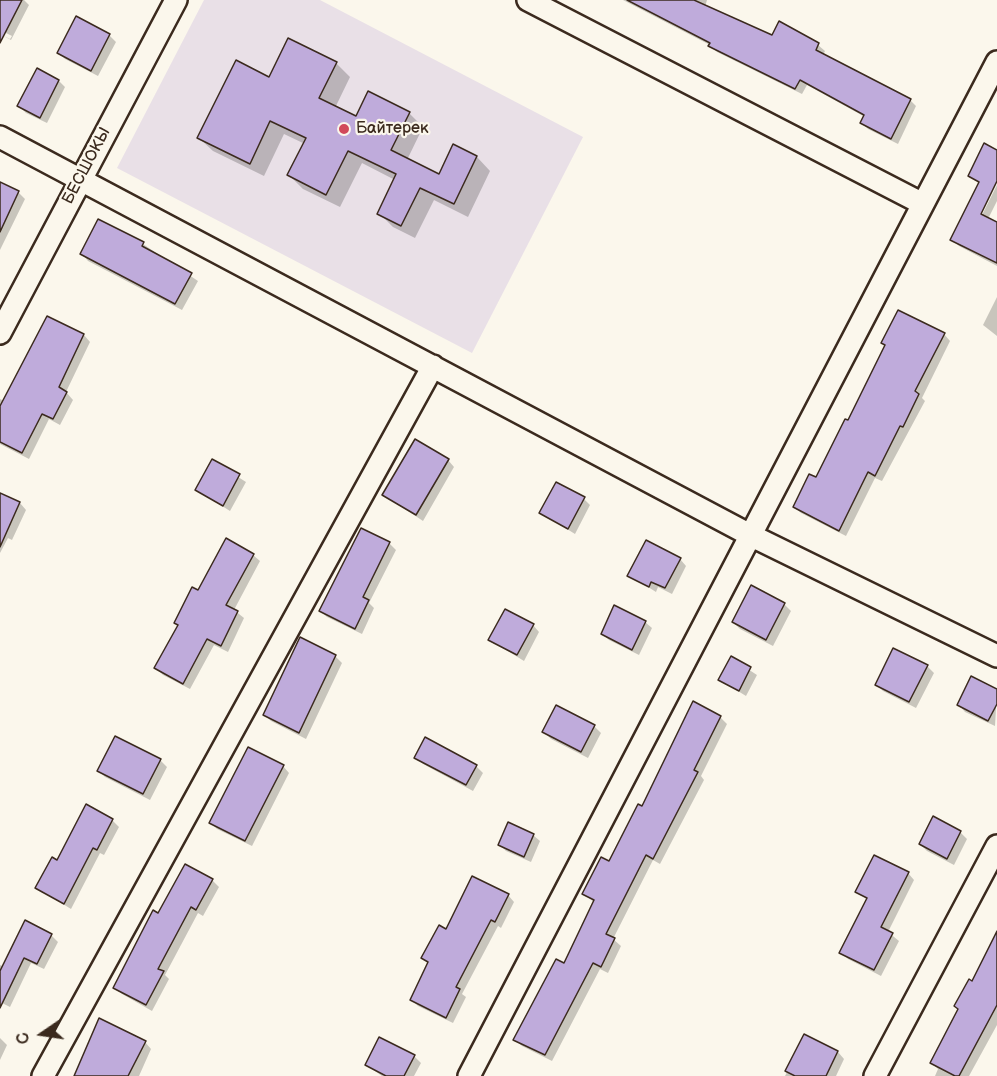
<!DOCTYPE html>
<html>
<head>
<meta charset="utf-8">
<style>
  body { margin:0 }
  #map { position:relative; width:997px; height:1076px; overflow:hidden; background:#fbf7ec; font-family:"Balsamiq Sans",sans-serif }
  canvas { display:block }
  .north { position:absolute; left:12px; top:1004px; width:60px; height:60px; -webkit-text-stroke:4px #fbf7ec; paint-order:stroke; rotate:257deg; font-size:16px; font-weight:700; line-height:24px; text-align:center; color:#3b2a1e }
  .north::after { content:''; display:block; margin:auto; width:21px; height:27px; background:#3b2a1e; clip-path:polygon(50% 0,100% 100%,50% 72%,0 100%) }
</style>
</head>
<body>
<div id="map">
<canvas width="997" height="1076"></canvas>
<div class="north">С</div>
</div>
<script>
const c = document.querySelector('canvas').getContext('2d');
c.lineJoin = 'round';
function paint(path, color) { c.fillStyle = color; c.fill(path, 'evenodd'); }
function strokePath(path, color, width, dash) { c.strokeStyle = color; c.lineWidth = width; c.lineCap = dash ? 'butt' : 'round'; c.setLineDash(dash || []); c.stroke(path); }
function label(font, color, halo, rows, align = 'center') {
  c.font = font + ' "Balsamiq Sans",sans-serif'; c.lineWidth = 4.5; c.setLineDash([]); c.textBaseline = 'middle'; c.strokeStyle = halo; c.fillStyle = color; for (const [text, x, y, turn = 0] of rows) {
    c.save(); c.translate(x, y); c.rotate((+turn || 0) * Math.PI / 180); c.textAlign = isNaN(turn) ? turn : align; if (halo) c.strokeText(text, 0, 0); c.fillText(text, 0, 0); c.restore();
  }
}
paint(new Path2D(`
  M204,0H320L583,137L472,353L117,168Z`), '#e9e0e7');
paint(new Path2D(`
  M0,0H24L29,5L11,40L0,34L10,39L12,36L0,30Z
  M623,0H707L705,7L772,37L779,23L818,45L825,51L823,55L910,100L916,106L898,144L868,129L862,123L865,117L807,85L802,94L717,52L710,45Z
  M109,35L116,42L98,76L65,59L59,53Z
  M289,40L336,63L350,77L335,108L356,118L409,113L423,127L407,160L439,176L454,146L477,157L490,171L468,217L434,200L415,238L393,227L379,213L395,180L362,163L340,207L303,189L289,175L305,144L284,134L264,176L213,151L199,138L270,79Z
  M59,81L65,87L47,123L26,113L19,106Z
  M997,152V178L976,220L979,221L997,185V201L988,219L997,223V266L959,246L952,240L980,184L970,175Z
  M0,184L18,192L25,199L0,250Z
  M143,244L198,281L182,310L88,261L82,254Z
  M997,297V336L983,325Z
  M48,318L84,335L90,342L66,392L73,400L60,425L49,419L29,459L0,444V399L4,401Z
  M944,334L950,341L922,398L925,401L882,481L875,478L846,536L801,513L794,507L817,479L886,346Z
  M448,460L454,467L423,521L384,495Z
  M213,461L246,482L230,511L197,490Z
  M0,494L20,503L26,510L12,540L8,538L0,553Z
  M584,499L590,505L575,534L541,513Z
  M389,543L396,550L369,603L374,608L362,634L327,617L320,611Z
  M253,555L260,561L234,610L244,618L228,652L214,645L190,689L163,675L156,668L198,592Z
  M680,559L686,566L672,594L658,587L656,592L629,575Z
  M784,604L791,611L773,646L740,629L733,622Z
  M645,622L652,628L639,655L609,640L602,634Z
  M533,625L539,632L524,661L490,640Z
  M335,656L342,663L306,739L271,721L265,715Z
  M731,658L757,675L746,696L720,680Z
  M927,666L934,673L916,708L883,691L876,684Z
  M997,691L995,726L965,712L959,705Z
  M694,704L720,717L727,724L701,776L704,780L660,864L653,860L613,939L621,946L608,973L600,969L552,1061L522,1046L515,1040L564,965L595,903L584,894L609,863L643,808Z
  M594,726L601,733L588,758L551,739L544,732Z
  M116,738L160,760L167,767L150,800L105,777L99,771Z
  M426,739L476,766L483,773L473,791L423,764L416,757Z
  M283,766L289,773L252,846L217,829L211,823Z
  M112,820L119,827L104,855L100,853L71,909L37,888L57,862Z
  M960,832L967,839L954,865L927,851L920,844Z
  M533,835L540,841L531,862L506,851L500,845Z
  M908,873L914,880L888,932L899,941L881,976L848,959L841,952L868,900L857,892Z
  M212,880L219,887L203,916L198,913L165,975L169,979L152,1011L122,994L115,988Z
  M508,895L514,902L501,928L498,926L462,994L466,997L453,1023L418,1006L411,999L429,964L423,958L447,931Z
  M997,932V1025L969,1076H935L938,1069L932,1063Z
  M51,935L58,942L44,969L31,963L10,1007L0,1002V965L4,967Z
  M100,1020L145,1042L151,1049L139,1076H75Z
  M805,1036L838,1052L844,1059L836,1076H785Z
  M0,1038L7,1045L0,1060Z
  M414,1056L421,1063L414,1076H382L366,1065Z`), '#0003');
const building = new Path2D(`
  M0,0H22L0,43Z
  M627,0H694L772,35L779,21L819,43L816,50L911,99L891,139L860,123L864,115L800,80L795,89L708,46L710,43Z
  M76,16L110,34L91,71L57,53Z
  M288,38L337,62L319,98L356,116L368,91L410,112L391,150L439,174L453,144L477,156L454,204L420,188L401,226L377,214L396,174L348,151L326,195L287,175L306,138L270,121L250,164L197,138L236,60L269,77Z
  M37,68L59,80L40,118L17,106Z
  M984,143L997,150V181L981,214L997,222V263L950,240L979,182L968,176Z
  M0,182L19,191L0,232Z
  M98,219L144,242L142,246L192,273L175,304L80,254Z
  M898,310L945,333L915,391L919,394L903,427L900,426L875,476L868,472L839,531L793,507L809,474L816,477L845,419L848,420L885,345L881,343Z
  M47,316L84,334L59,387L67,392L53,419L42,414L22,453L0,442V406Z
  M415,439L449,459L416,515L382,495Z
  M212,459L240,474L223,506L195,490Z
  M556,482L585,497L568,529L539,513Z
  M0,493L20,502L0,547Z
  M361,528L390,542L363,597L369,600L355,629L319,611Z
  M226,538L254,554L226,605L238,611L221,646L207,639L183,684L154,668L178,625L174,623L192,587L198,590Z
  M646,540L681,558L665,588L651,582L649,587L627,576Z
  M751,585L785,603L766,640L732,622Z
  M614,605L646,621L632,650L601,634Z
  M505,609L534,624L517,655L488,640Z
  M300,637L336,655L299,733L263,715Z
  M893,648L928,665L909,702L875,685Z
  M731,656L751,667L739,691L718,680Z
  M971,676L997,689V704L988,721L957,705Z
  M693,701L721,716L694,770L698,772L653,859L646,855L606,934L615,938L601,967L593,963L545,1055L513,1040L556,959L564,963L594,900L582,894L601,857L609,861L638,804L642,806Z
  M556,705L595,725L581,752L542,732Z
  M115,736L161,759L143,794L97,771Z
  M425,737L477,765L466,785L414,758Z
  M248,747L284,765L245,841L209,823Z
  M86,804L113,819L97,850L93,848L64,904L35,888L52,857L57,860Z
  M933,816L961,831L947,859L919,844Z
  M508,822L534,834L524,857L498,845Z
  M874,855L909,872L881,927L893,933L874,970L839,953L867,898L855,892Z
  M185,864L213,879L196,910L191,907L158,969L164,971L146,1005L113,988L153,910L158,913Z
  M472,876L509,894L495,922L491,920L456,987L460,989L446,1018L410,1000L428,962L421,958L439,925L446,929Z
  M25,920L52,934L37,964L24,958L0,1008V971Z
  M997,931V1005L959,1076H955L930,1063L958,1009L954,1006L969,979L972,981Z
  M99,1018L146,1041L128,1076H74Z
  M804,1034L838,1051L826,1076H795L785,1071Z
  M379,1037L415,1055L404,1076H386L365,1065Z`);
paint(building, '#bfabdb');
strokePath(building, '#3b2a1e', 1.5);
const minor = new Path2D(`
  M528,0L923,204
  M0,137L750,535L997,656
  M0,333L176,0
  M43,1076L433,366
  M469,1076L997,62
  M875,1076L997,846`);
strokePath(minor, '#3b2a1e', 26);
strokePath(minor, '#fbf7ec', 21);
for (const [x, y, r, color] of [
  [344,129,6,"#d1495b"]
]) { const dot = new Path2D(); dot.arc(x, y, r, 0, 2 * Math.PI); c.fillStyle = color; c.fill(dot); strokePath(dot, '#fbf7ec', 2); }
label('16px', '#3b2a1e', '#fbf7ec', [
  ["Байтерек",356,129]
], 'left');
label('16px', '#3b2a1e', '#fbf7ec', [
  ["БЕСШОКЫ",87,166,-62]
]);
</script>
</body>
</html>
